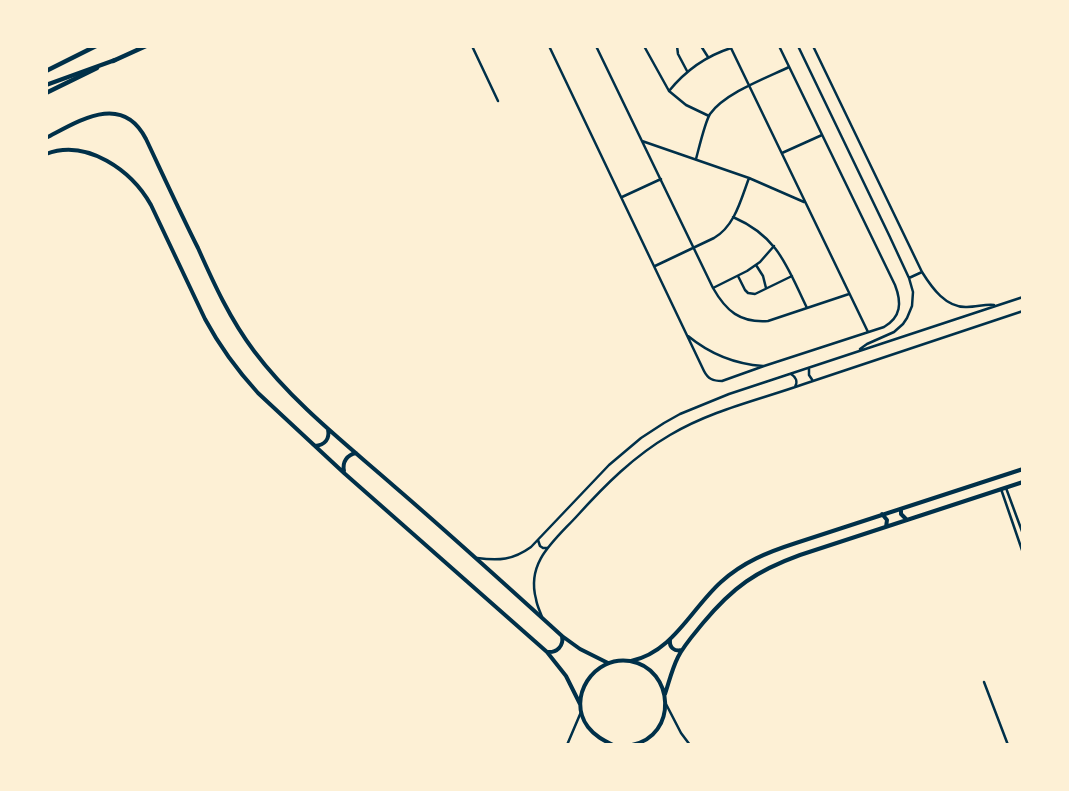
<!DOCTYPE html>
<html>
<head>
<meta charset="utf-8">
<style>
  body { margin:0 }
  #map { position:relative; width:1069px; height:791px; overflow:hidden; background:#fdf0d5; font-family:Literata,serif }
  canvas { display:block }
  .frame { position:absolute; inset:0; border:48px solid #fdf0d5; pointer-events:none }
</style>
</head>
<body>
<div id="map">
<canvas width="1069" height="791"></canvas>
<div class="frame"></div>
</div>
<script>
const c = document.querySelector('canvas').getContext('2d');
c.lineJoin = 'round';
function strokePath(path, color, width, dash) { c.strokeStyle = color; c.lineWidth = width; c.lineCap = dash ? 'butt' : 'round'; c.setLineDash(dash || []); c.stroke(path); }
strokePath(new Path2D(`
  M472,46L498,101
  M549,46L704,371C708,379 713,381 722,381L764,366L884,327C901,317 902,303 895,285L779,46
  M596,46L713,288C726,311 740,323 768,321L849,294
  M644,46L669,91L686,105L709,116
  M677,46L678,54L687,71
  M701,46L708,57
  M730,46L868,332
  M798,46L889,235L909,278L913,292L912,306L907,318L903,324L894,332L867,344L860,349
  M813,46L922,272C932,288 946,308 967,307C977,307 985,304 994,305
  M669,91C686,70 706,56 731,48
  M642,141L749,178L804,202
  M782,153L822,135
  M696,159C699,148 705,122 710,114C725,93 766,78 789,67
  M622,197L661,179
  M733,217C779,237 787,267 807,308
  M756,265L763,276L766,288
  M655,266L714,238C735,226 741,199 749,178
  M738,276L745,290L748,293L755,294L792,276
  M909,278L922,272
  M713,288L747,271L760,262L774,246
  M688,336C710,354 734,364 763,366
  M809,368V375L813,381
  M791,374C796,377 798,382 795,387
  M1006,488L1023,534
  M1001,489L1023,553
  M538,540L540,546L543,548H547
  M477,558C499,561 513,560 531,547L609,465L641,438L664,423L680,414L729,394L1023,297
  M542,617C540,611 537,606 536,599C526,562 554,541 577,516C605,485 634,456 670,435C712,410 759,400 804,384C877,360 950,335 1023,311
  M984,682L1008,745
  M666,704L681,733L690,745
  M567,745L581,712`), '#003049', 2.5);
strokePath(new Path2D(`
  M46,138C79,121 122,92 146,139C163,175 180,212 198,248C214,284 230,319 254,351C293,403 346,444 395,487C452,536 507,586 562,636L580,649L608,663
  M46,154C87,138 132,171 151,205L205,319C220,347 237,370 258,393L344,473L547,652L566,676L580,704
  M315,446C325,445 330,439 328,429
  M344,471C342,462 347,455 356,453
  M901,509V514L907,520
  M882,514L887,520L886,527
  M670,640C669,647 674,652 682,650
  M547,652C557,653 564,646 562,636
  M631,661C673,652 691,609 721,582C743,562 768,552 796,543L1023,469
  M665,694C669,682 672,669 678,657C684,645 694,634 703,623C733,587 756,571 800,555L1023,482
  M613,745C603,740 595,736 588,727C566,698 594,655 630,661C675,669 678,736 632,745`), '#003049', 4);
strokePath(new Path2D(`
  M113,61L146,46
  M46,93L97,68`), '#003049', 4.5);
strokePath(new Path2D(`
  M46,71L96,46
  M46,85L115,60`), '#003049', 4.5);
</script>
</body>
</html>
